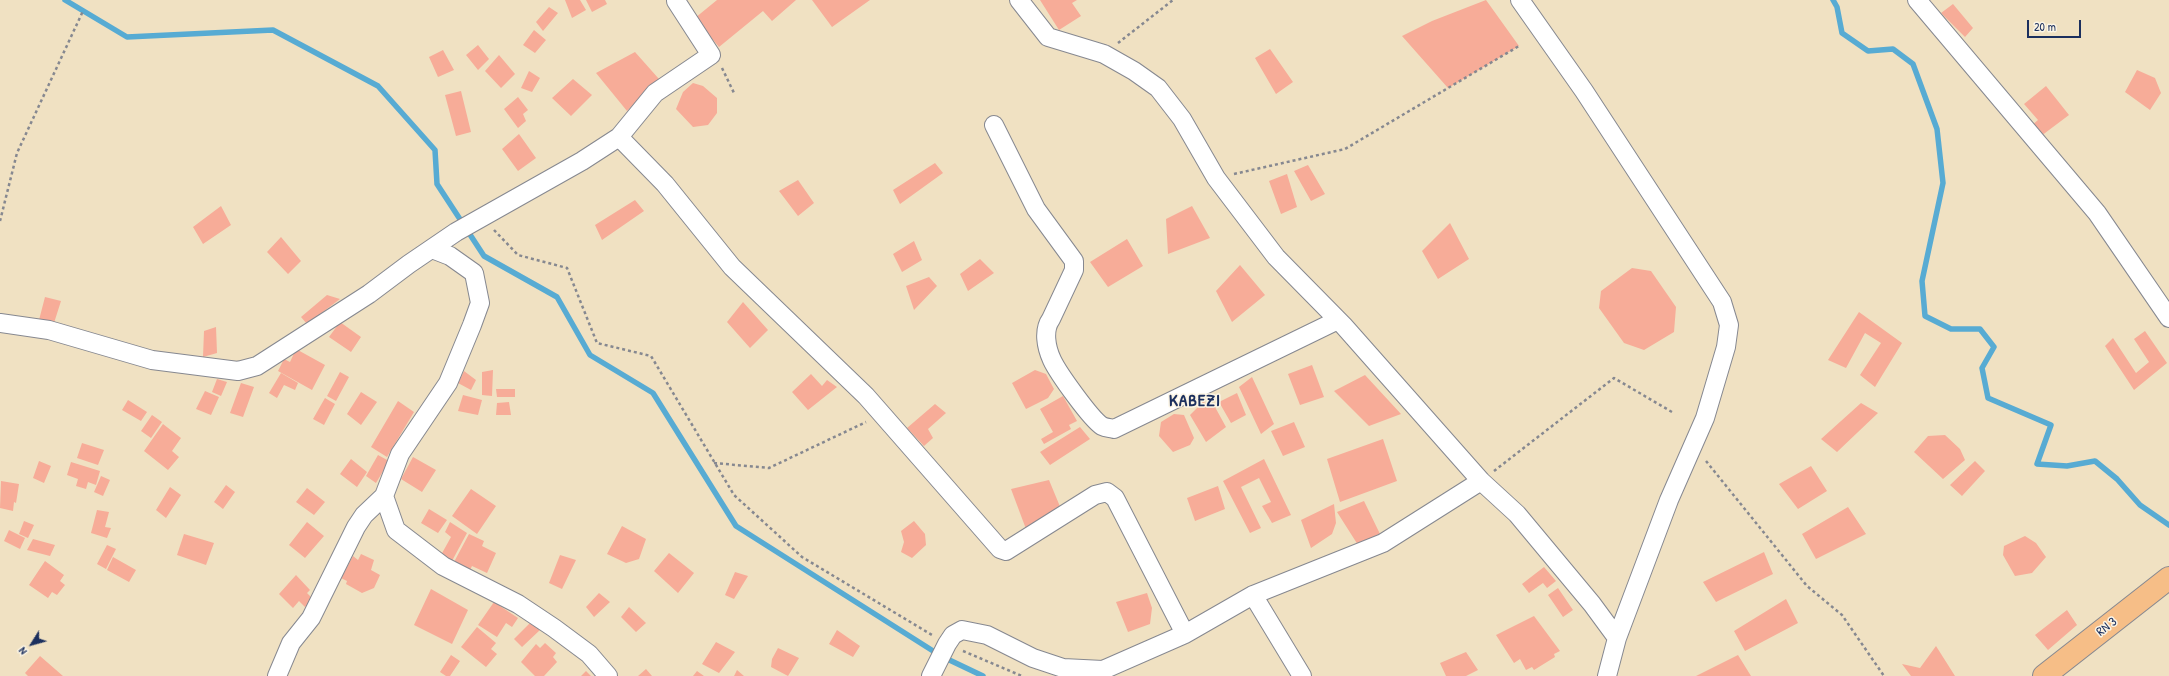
<!DOCTYPE html>
<html>
<head>
<meta charset="utf-8">
<style>
  body { margin:0 }
  #map { position:relative; width:2169px; height:676px; overflow:hidden; background:#f0e1c2; font-family:"Patrick Hand",sans-serif }
  canvas { display:block }
  .north { position:absolute; left:12px; top:624px; width:40px; height:40px; -webkit-text-stroke:3px #fcf5e5; paint-order:stroke; rotate:233deg; font-size:11px; font-weight:700; line-height:16px; text-align:center; color:#1b2f5e }
  .north::after { content:''; display:block; margin:auto; width:14px; height:18px; background:#1b2f5e; clip-path:polygon(50% 0,100% 100%,50% 72%,0 100%) }
  .scale { position:absolute; left:2027px; top:20px; width:54px; height:18px; box-sizing:border-box; border:2px solid #1b2f5e; border-top:0; padding-left:5px; font-size:12px; line-height:14px; white-space:nowrap; color:#1b2f5e; -webkit-text-stroke:3px #fcf5e5; paint-order:stroke }
</style>
</head>
<body>
<div id="map">
<canvas width="2169" height="676"></canvas>
<div class="north">N</div>
<div class="scale">20 m</div>
</div>
<script>
const c = document.querySelector('canvas').getContext('2d');
c.lineJoin = 'round';
function strokePath(path, color, width, dash) { c.strokeStyle = color; c.lineWidth = width; c.lineCap = dash ? 'butt' : 'round'; c.setLineDash(dash || []); c.stroke(path); }
function paint(path, color) { c.fillStyle = color; c.fill(path, 'evenodd'); }
function label(font, color, halo, rows, align = 'center') {
  c.font = font + ' "Patrick Hand",sans-serif'; c.lineWidth = 3; c.setLineDash([]); c.textBaseline = 'middle'; c.strokeStyle = halo; c.fillStyle = color; for (const [text, x, y, turn = 0] of rows) {
    c.save(); c.translate(x, y); c.rotate((+turn || 0) * Math.PI / 180); c.textAlign = isNaN(turn) ? turn : align; if (halo) c.strokeText(text, 0, 0); c.fillText(text, 0, 0); c.restore();
  }
}
strokePath(new Path2D(`
  M65,0L127,37L273,30L378,86L435,150L437,184L484,256L557,297L590,355L653,393L736,526L941,656L983,676
  M1833,0L1837,7L1842,33L1868,51L1893,49L1913,64L1937,129L1943,183L1922,281L1925,316L1951,329H1980L1994,347L1982,368L1988,398L2051,425L2037,464L2067,466L2095,461L2117,479L2140,505L2169,525`), '#57abd3', 5.5);
paint(new Path2D(`
  M565,0H580L586,10L572,18Z
  M586,0H605L607,4L592,12Z
  M717,0H796L772,21L763,11L719,47L695,18Z
  M812,0H870L832,27Z
  M1040,0H1077L1072,3L1081,16L1059,30Z
  M1486,0L1519,46L1448,88L1402,36L1432,21Z
  M1953,4L1973,28L1965,37L1941,13Z
  M549,7L558,13L543,31L536,22Z
  M534,30L546,40L535,53L523,45Z
  M478,45L489,59L478,70L466,55Z
  M1270,49L1293,82L1276,94L1255,58Z
  M443,50L454,70L438,77L429,57Z
  M635,52L659,79L627,111L596,73Z
  M499,55L515,74L501,88L485,71Z
  M2137,70L2155,78L2161,93L2150,110L2125,92Z
  M529,71L540,78L532,92L521,88Z
  M573,79L592,95L571,116L552,98Z
  M693,83L703,86L717,98V113L708,125L693,127L676,109L683,92Z
  M2046,86L2069,115L2041,136L2031,126L2038,120L2024,104Z
  M461,91L471,132L456,136L445,95Z
  M518,97L528,110L523,114L526,121L518,128L504,109Z
  M519,134L536,158L518,171L502,149Z
  M935,163L943,173L900,204L893,190Z
  M1308,165L1325,194L1311,201L1294,171Z
  M1287,174L1297,207L1281,214L1269,181Z
  M798,180L814,203L798,216L779,191Z
  M635,200L644,211L602,240L595,225Z
  M221,206L231,225L203,244L193,227Z
  M1192,206L1210,238L1168,254L1166,219Z
  M1450,223L1469,259L1438,279L1422,251Z
  M281,237L301,261L288,274L267,252Z
  M1127,239L1143,266L1108,287L1090,262Z
  M914,241L922,260L902,272L893,254Z
  M980,259L994,273L968,291L960,274Z
  M1240,265L1265,295L1232,322L1216,291Z
  M1632,268L1651,271L1676,307L1674,332L1644,350L1624,343L1599,308L1601,291Z
  M929,277L937,286L914,310L906,286Z
  M327,295L340,299L307,324L301,317Z
  M45,297L61,301L54,323L39,320Z
  M743,302L768,330L750,348L727,322Z
  M1859,312L1902,343L1875,387L1860,375L1881,343L1865,333L1846,368L1828,360Z
  M340,322L361,337L351,352L329,337Z
  M216,327L217,353L203,357L204,331Z
  M2145,331L2167,363L2134,390L2105,346L2113,338L2136,373L2149,362L2134,339Z
  M296,349L325,365L312,390L278,371L284,359L290,362Z
  M1312,365L1324,397L1300,405L1288,374Z
  M493,370L492,396L482,395V372Z
  M1035,370L1046,374L1054,389L1048,398L1026,409L1012,383Z
  M464,371L476,380L471,390L458,383Z
  M340,372L349,377L336,401L327,396Z
  M281,373L298,383L295,390L284,385L277,398L269,393Z
  M811,374L822,386L827,380L837,387L808,410L792,392Z
  M1365,375L1401,414L1369,426L1334,391Z
  M1252,377L1274,424L1261,434L1239,387Z
  M217,379L227,382L221,396L212,392Z
  M241,383L254,387L243,417L230,413Z
  M496,389H515V397H497Z
  M205,391L219,397L211,415L196,409Z
  M361,392L377,402L361,425L347,414Z
  M1237,393L1246,415L1231,423L1219,402Z
  M463,395L482,400L478,415L458,411Z
  M1063,396L1077,421L1069,425L1071,429L1044,444L1041,439L1053,432L1040,409Z
  M325,398L335,404L324,425L313,419Z
  M128,400L147,412L141,421L122,410Z
  M398,401L414,412L387,457L371,447Z
  M509,402L511,415H496L497,403Z
  M1203,402L1215,407L1226,427L1206,442L1190,415Z
  M1861,403L1878,413L1837,452L1821,439Z
  M935,404L946,413L928,429L933,438L924,446L907,428Z
  M1174,414L1184,415L1194,438L1190,445L1173,452L1159,436L1161,422Z
  M152,415L162,422L151,438L141,431Z
  M1294,422L1305,447L1283,456L1271,431Z
  M163,424L181,438L172,451L179,457L168,470L144,451Z
  M1080,427L1090,439L1050,465L1040,452Z
  M1945,435L1960,449L1965,460L1943,479L1914,452L1928,436Z
  M1383,439L1397,481L1340,502L1327,459Z
  M82,443L104,450L98,465L77,458Z
  M378,455L389,461L376,483L366,476Z
  M413,457L436,470L422,492L401,479Z
  M351,459L367,472L357,487L340,474Z
  M1264,459L1291,515L1272,523L1262,506L1271,502L1259,478L1241,487L1261,528L1250,533L1223,481Z
  M39,461L51,466L44,483L33,478Z
  M1975,461L1985,471L1962,496L1950,485Z
  M71,462L100,471L96,485L88,482L86,489L76,486L78,479L67,475Z
  M1811,466L1827,491L1798,509L1779,484Z
  M101,476L110,480L103,496L94,492Z
  M1049,480L1061,509L1026,529L1011,489Z
  M1,481L19,484L16,503L14,502L13,511L0,508Z
  M226,485L235,492L223,509L214,502Z
  M1218,486L1225,509L1195,521L1187,498Z
  M170,487L181,495L166,518L156,510Z
  M307,488L325,502L314,515L296,502Z
  M471,489L496,506L477,534L452,516Z
  M1364,501L1380,534L1358,545L1337,512Z
  M1334,504L1336,523L1332,534L1311,548L1301,520Z
  M1848,507L1866,534L1816,559L1802,534Z
  M429,509L447,520L438,533L421,523Z
  M97,510L109,512L105,527L111,528L107,538L91,533Z
  M24,521L34,525L28,538L19,534Z
  M914,521L925,534L926,545L912,558L901,552L904,542L901,531Z
  M307,522L324,536L305,558L289,545Z
  M450,522L467,533L452,561L441,555L451,537L445,532Z
  M622,526L646,539L639,559L626,563L607,554Z
  M9,530L25,538L20,549L4,541Z
  M184,534L214,543L206,565L177,555Z
  M469,534L484,541L482,546L496,553L487,573L472,566L470,570L454,562Z
  M2025,536L2036,543L2046,557L2032,573L2015,576L2003,555L2004,546Z
  M33,539L55,545L50,556L27,550Z
  M107,545L116,549L106,569L97,564Z
  M1764,552L1773,574L1716,602L1703,582Z
  M669,553L694,573L678,593L654,571Z
  M361,554L374,560L371,570L380,575L374,588L362,593L346,584L347,581L341,578L353,556L358,560Z
  M560,555L576,560L562,589L549,583Z
  M113,557L136,570L129,582L107,570Z
  M45,561L64,575L60,581L65,585L57,595L52,592L48,598L29,585Z
  M1544,567L1556,581L1547,588L1543,583L1529,593L1522,584Z
  M735,572L748,576L734,599L725,595Z
  M296,575L310,590L307,593L313,599L305,607L299,601L293,608L279,594Z
  M1558,588L1573,610L1563,617L1548,595Z
  M431,589L468,610L452,644L414,625Z
  M599,593L610,602L594,617L586,607Z
  M1147,593L1152,608L1150,624L1128,632L1116,602Z
  M1786,599L1798,623L1745,651L1734,631Z
  M494,602L518,618L512,627L506,623L497,637L478,625Z
  M629,607L646,623L636,632L621,617Z
  M2067,610L2077,625L2048,650L2035,635Z
  M1534,616L1560,651L1554,654L1555,657L1534,670L1532,667L1526,670L1520,659L1514,663L1496,635Z
  M531,622L540,630L522,647L514,639Z
  M477,627L496,643L491,649L497,654L486,667L461,647Z
  M837,630L860,646L853,657L829,644Z
  M716,642L735,652L719,673L702,664Z
  M545,643L556,653L553,657L557,662L544,676H535L521,662L536,644L540,648Z
  M1936,646L1955,676H1911L1902,664L1920,668Z
  M778,648L799,658L788,676L771,667L772,659Z
  M1466,652L1478,670L1466,676H1446L1440,663Z
  M451,655L460,661L450,676H446L440,672Z
  M1738,655L1751,676H1696Z
  M40,656L63,676H28L25,673Z
  M646,669L652,676H638Z
  M737,670L744,676H734Z
  M586,671L591,676H581Z
  M697,671L704,676H693Z`), '#f7ac98');
const minor = new Path2D(`
  M1019,0L1048,37L1104,54L1134,71L1158,88L1182,119L1216,178L1276,257L1343,325L1481,481L1517,514L1592,604L1617,638
  M1520,0L1584,91L1722,302L1729,325L1726,347L1705,418L1669,500L1617,638L1607,676
  M1917,0L2097,213L2169,318
  M994,125L1036,209L1074,261V270L1051,319C1043,330 1046,347 1052,360C1058,373 1091,419 1102,426C1106,428 1111,428 1114,429L1338,320
  M619,137L665,184L732,267L866,396L1000,549L1006,551L1095,495L1107,492L1115,498L1185,634
  M432,249L450,256L474,273L480,303L472,325L448,383L400,454L384,496L396,530L443,566L518,604L554,628L589,654L608,676
  M0,323L49,330L152,360L238,371L257,366L369,294L409,264L456,232L582,161L619,137L655,93L711,55L676,1L677,0
  M1253,595L1302,676
  M277,676L291,643L311,618L356,527L364,515L384,496
  M931,676L947,644L953,635L962,630L987,635L1033,658L1063,668L1103,670L1185,634L1253,595L1383,543L1481,481`);
const highway = new Path2D(`
  M2044,676L2169,578`);
strokePath(minor, '#868890', 20);
strokePath(highway, '#868890', 24);
strokePath(new Path2D(`
  M1118,43L1173,0
  M722,68L734,93
  M1234,174L1345,149L1519,46
  M0,221L17,153L83,11
  M494,230L518,255L567,268L597,343L651,356L734,495L802,557L932,635
  M1706,461L1807,586L1842,615L1884,676
  M714,463L769,468L866,422
  M1494,471L1614,378L1672,412
  M963,651L1022,676`), '#868890', 2.5, [3, 3]);
strokePath(minor, '#fff', 18);
strokePath(highway, '#f6be87', 22);
label('13px', '#1b2f5e', '#fcf5e5', [
  ["RN 3",2107,627,-38]
]);
c.letterSpacing = '1px';
label('bold 17px', '#1b2f5e', '#fcf5e5', [
  ["KABEZI",1195,401]
]);
c.letterSpacing = '0px';
</script>
</body>
</html>
